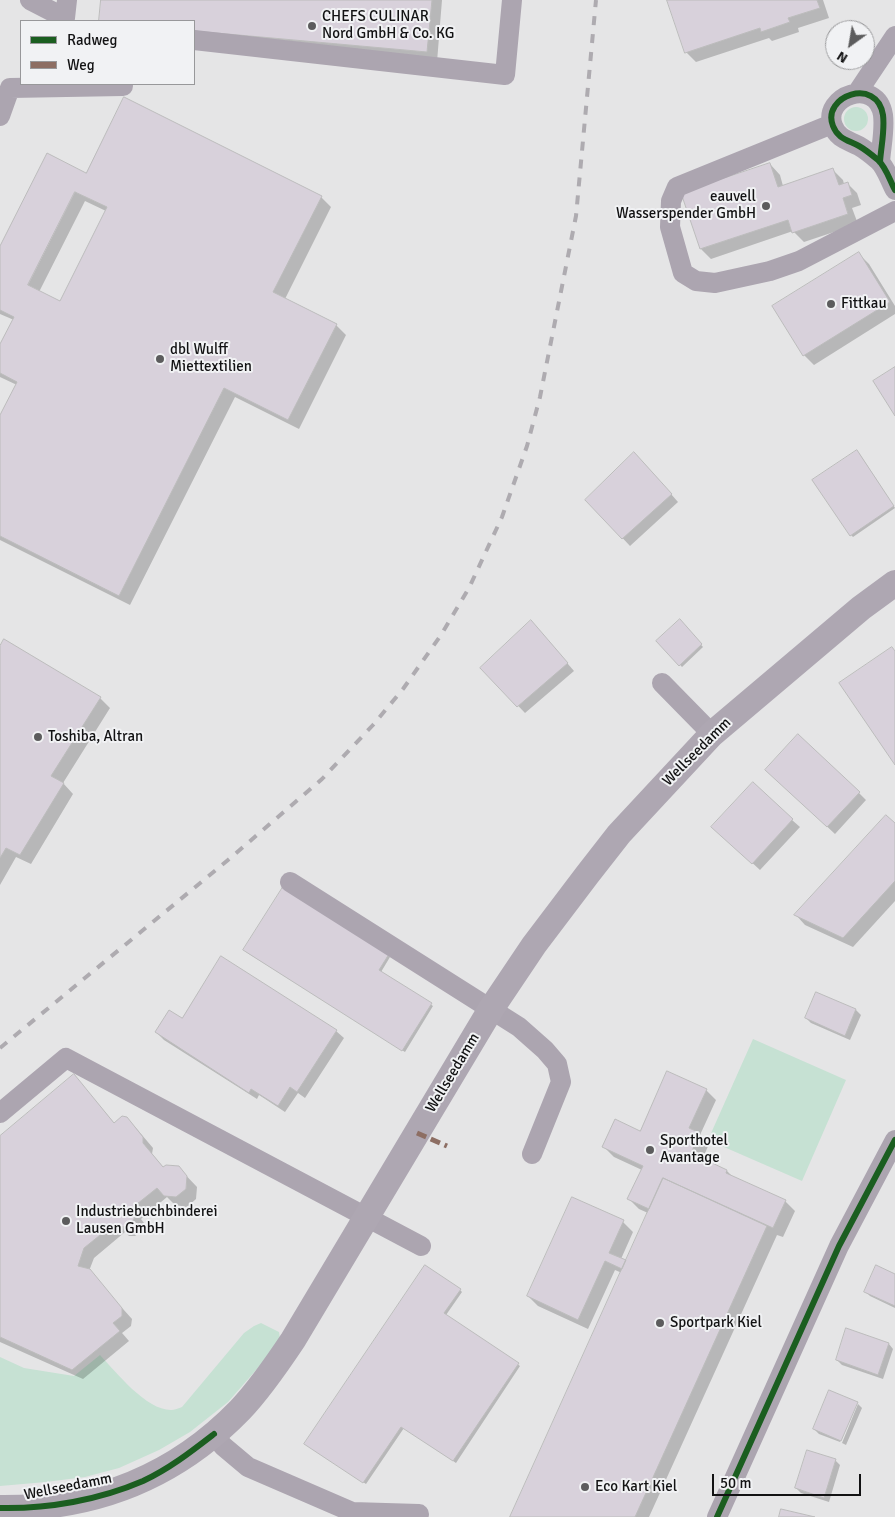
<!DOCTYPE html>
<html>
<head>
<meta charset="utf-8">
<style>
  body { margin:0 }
  #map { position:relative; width:895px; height:1517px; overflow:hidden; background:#e5e5e6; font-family:Signika,sans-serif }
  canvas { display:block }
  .legend { position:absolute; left:20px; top:20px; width:175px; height:65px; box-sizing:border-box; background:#f1f2f4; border:1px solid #98989a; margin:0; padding:6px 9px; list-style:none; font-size:15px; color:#121213 }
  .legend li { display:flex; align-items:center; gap:10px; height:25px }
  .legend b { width:25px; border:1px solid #98989a }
  .north { position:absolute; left:825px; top:20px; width:50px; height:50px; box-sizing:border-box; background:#f1f2f4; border:1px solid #98989a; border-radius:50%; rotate:212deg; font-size:14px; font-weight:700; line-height:20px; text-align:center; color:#121213 }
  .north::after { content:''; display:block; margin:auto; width:18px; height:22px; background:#5c5c5d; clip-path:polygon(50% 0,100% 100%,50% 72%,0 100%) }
  .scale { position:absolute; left:712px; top:1474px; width:149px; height:22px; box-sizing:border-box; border:2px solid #121213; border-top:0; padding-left:6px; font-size:15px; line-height:18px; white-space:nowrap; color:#121213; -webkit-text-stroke:4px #f1f2f4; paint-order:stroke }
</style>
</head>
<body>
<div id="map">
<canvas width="895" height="1517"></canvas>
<ul class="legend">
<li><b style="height:6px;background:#1b5e20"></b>Radweg</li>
<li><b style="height:6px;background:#8d6e63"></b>Weg</li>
</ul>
<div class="north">N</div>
<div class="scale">50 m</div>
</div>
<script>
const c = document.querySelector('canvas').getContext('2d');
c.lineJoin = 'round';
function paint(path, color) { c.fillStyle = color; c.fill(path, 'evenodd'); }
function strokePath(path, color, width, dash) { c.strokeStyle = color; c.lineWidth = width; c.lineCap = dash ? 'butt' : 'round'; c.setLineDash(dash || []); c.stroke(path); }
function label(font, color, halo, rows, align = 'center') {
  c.font = font + ' Signika,sans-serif'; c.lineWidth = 4; c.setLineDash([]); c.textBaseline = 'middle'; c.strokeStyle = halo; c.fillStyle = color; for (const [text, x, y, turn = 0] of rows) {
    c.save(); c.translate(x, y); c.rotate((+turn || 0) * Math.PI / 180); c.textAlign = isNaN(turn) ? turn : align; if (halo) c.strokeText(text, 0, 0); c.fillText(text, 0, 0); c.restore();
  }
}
paint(new Path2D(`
  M844 119a12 12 0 1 1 24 0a12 12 0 1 1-24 0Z
  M753,1039L846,1080L802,1181L708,1140Z
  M261,1323L279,1332L280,1339L271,1353L228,1402L190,1432L159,1450L119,1468L85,1477L46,1482L0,1486V1357L24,1368L74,1376L100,1355C116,1372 146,1410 171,1410C174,1410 179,1408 182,1407L244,1333L254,1326Z`), '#c6e1d3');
paint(new Path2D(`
  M102,0H442L437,62L194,39V21H100Z
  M669,0H823L829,18L798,28L799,32L772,41L769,38L696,62L686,52Z
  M770,164L780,175L783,186L833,170L843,180L844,184L847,183L857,193L861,205L852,208L858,224L804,242L793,231L711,259L701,249Z
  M86,174L321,197L331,207L285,299L336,325L346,335L299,429L235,397L130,605L0,540V418L17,385L0,377V347L14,320L0,314V249ZM85,201L106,211L61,303L39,292Z
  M859,254L869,264L895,306V314L814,365L804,355Z
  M859,453L895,508L853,537L851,535Z
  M642,461L678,502L630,546L587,500Z
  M680,621L703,647L682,667L658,641Z
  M538,629L574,671L525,713L482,668Z
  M0,649L100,698L110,708L63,783L73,794L31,864L16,857L0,885Z
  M774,777L859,793L866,800L835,834Z
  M792,820L800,827L760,870L721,834Z
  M895,825V901L853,947L805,925L796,915Z
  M283,889L390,957L381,972L433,1006L405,1052L246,952Z
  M817,993L856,1010L861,1015L850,1040L811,1023L806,1018Z
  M182,1020L336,1031L344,1038L305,1098L298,1093L285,1112L259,1095L257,1099L164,1040L156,1032Z
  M83,1086L115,1124L126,1118L136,1128L153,1148L152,1154L164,1168L178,1167L197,1187L196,1199L187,1207L175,1205L167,1197L141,1219L144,1223V1229L135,1236H129L125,1232L94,1258L89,1271L132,1319L131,1326L122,1333L129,1341L83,1379L0,1342V1137Z
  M706,1090L716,1100L700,1135L709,1144L702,1160L727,1171L733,1177L785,1201L795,1211L783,1237L777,1235L649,1517H511L622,1273L615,1270L588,1329L538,1306L528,1296L623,1222L633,1232L621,1259L627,1262L648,1213L639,1209L629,1199L642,1170L614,1157L604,1147L641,1133Z
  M895,1275V1308L870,1296L865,1291Z
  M460,1290L462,1292L446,1315L520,1366L456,1463L404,1428L366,1484L308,1445Z
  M889,1344L893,1349L883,1379L842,1365L837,1360Z
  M856,1403L840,1442L819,1434L814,1429Z
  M858,1404L862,1408L846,1445L842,1443Z
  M835,1460L840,1465L829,1502L801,1493L796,1488Z`), '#0003');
const building = new Path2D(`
  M101,0H432L427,52L194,31V21H99Z
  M667,0H817L820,8L788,18L790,22L761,32L760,28L685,53Z
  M124,97L322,196L273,292L337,324L288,420L224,388L119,596L0,536V415L17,382L0,373V344L14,317L0,310V246L47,153L86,173ZM75,192L107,207L60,301L28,285Z
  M770,163L778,187L833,168L839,185L848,182L852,195L843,198L848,214L792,233L788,220L700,249L681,193Z
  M859,252L890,302L803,356L772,306Z
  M895,367V416L873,381Z
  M857,450L894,506L850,536L812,480Z
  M634,452L672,494L622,539L585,500Z
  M680,619L702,644L679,666L656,641Z
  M531,620L568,663L517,707L480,668Z
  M4,639L101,697L51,776L64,783L20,855L6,848L0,858V646Z
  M892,647L895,651V765L839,683Z
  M798,734L860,792L827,827L765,770Z
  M753,782L793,819L752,864L711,827Z
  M886,815L895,823V881L843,938L794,915Z
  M283,887L389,954L379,970L432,1003L402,1051L243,950Z
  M221,956L337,1030L297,1092L290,1087L278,1106L251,1089L249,1093L155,1032L169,1010L182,1018Z
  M816,992L856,1009L845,1036L805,1018Z
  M667,1071L707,1089L689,1128L700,1133L691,1153L727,1170L726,1173L786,1200L773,1228L663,1178L649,1209L627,1199L643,1166L602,1147L615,1119L640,1131Z
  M74,1074L114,1123L122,1116L127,1117L143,1137V1143L163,1167L166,1165L179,1166L187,1176L186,1189L176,1197L164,1196L157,1188L132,1208L135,1212L134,1219L125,1227L118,1226L115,1223L84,1248L78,1266L90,1269L122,1308V1316L113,1323L120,1331L72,1370L0,1337V1136Z
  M663,1178L767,1226L635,1517H510Z
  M572,1197L624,1220L609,1253L626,1260L622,1269L605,1261L578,1320L527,1296Z
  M425,1265L461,1289L444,1313L519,1363L453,1461L401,1427L363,1483L304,1444Z
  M876,1265L895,1274V1306L864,1292Z
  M846,1328L889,1343L878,1375L836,1360Z
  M829,1390L858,1402L841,1441L813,1429Z
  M807,1450L836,1459L824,1498L795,1488Z
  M781,1509L815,1517H779Z`);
paint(building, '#d8d1db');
strokePath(building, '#bcbcbc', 1);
strokePath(new Path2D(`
  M30,0L65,18L67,0
  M194,40L505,75L512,0
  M857,93L895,36
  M0,116L10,88L123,86
  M832,124L677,187L671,201L670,227L683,273L696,281L715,283L770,271L799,261L895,211
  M880,162C881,147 885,130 883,115C877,76 821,96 833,126C838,139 848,140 859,146C866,150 872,155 878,160C886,167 890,181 895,190
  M662,683L712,734
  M290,882L519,1027L545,1050L557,1064L561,1082L532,1154
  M0,1113L66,1058L421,1246
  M214,1434L223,1446L248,1467L352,1512L419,1514
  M717,1517L839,1246L895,1140`), '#aca5b0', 20);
strokePath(new Path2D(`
  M0,1508C94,1509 174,1478 240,1410C260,1389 277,1364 293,1340L491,1009L534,945L587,875L619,834L712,734L861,608L895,583`), '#aea7b2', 26);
strokePath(new Path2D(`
  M0,1048L228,860L322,779L373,725L403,689L441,635L469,588L502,517L527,446L540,397L576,216L596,0`), '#aeabb0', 4, [9, 9]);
strokePath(new Path2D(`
  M417,1133L447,1146`), '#8d6e63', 5, [10, 5]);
strokePath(new Path2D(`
  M880,162C881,147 885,130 883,115C877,76 821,96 833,126C838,139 848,140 859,146C866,150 872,155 878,160C886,167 890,181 895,190
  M0,1508C48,1509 99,1500 143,1481C169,1469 192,1451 214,1434
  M717,1517L839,1246L895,1140`), '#1b5e20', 6);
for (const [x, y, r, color] of [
  [312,26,5,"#5c5c5d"],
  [766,206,5,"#5c5c5d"],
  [831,304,5,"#5c5c5d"],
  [160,359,5,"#5c5c5d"],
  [38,737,5,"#5c5c5d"],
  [650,1150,5,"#5c5c5d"],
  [66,1221,5,"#5c5c5d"],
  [660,1323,5,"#5c5c5d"],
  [585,1487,5,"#5c5c5d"]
]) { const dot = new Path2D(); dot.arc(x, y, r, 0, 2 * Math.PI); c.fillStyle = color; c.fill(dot); strokePath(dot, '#f1f2f4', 2); }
label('15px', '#121213', '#f1f2f4', [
  ["CHEFS CULINAR",322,17],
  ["Nord GmbH & Co. KG",322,34],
  ["eauvell",756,197,"right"],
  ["Wasserspender GmbH",756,214,"right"],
  ["Fittkau",841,304],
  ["dbl Wulff",170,350],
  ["Miettextilien",170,367],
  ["Toshiba, Altran",48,737],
  ["Sporthotel",660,1141],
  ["Avantage",660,1158],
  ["Industriebuchbinderei",76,1212],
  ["Lausen GmbH",76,1229],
  ["Sportpark Kiel",670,1323],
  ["Eco Kart Kiel",595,1487]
], 'left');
label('15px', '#121213', '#f1f2f4', [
  ["Wellseedamm",697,752,-45],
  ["Wellseedamm",453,1073,-59],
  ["Wellseedamm",68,1487,-11]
]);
</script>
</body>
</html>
